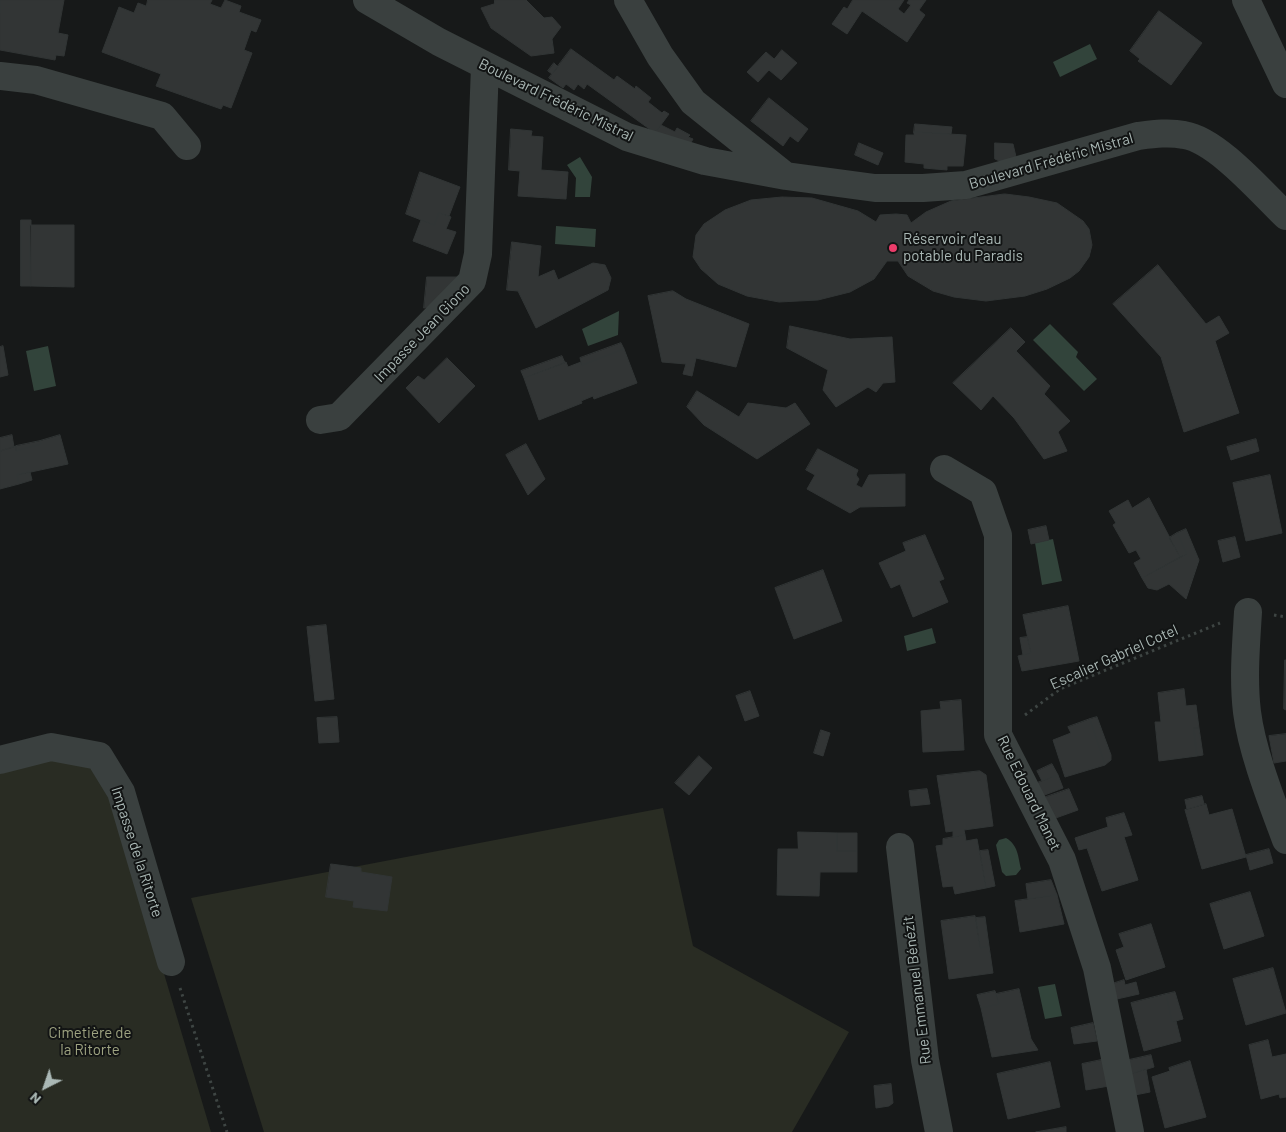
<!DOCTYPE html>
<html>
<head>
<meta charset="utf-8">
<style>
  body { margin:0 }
  #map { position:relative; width:1286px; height:1132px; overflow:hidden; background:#171919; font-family:Barlow,sans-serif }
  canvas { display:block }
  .north { position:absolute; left:20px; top:1062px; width:50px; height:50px; -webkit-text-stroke:4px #121414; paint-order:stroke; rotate:221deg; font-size:14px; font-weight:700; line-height:20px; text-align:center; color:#aab8b5 }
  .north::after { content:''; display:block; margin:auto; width:18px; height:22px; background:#aab8b5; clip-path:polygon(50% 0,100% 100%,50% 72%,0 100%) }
</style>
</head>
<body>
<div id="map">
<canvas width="1286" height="1132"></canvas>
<div class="north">N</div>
</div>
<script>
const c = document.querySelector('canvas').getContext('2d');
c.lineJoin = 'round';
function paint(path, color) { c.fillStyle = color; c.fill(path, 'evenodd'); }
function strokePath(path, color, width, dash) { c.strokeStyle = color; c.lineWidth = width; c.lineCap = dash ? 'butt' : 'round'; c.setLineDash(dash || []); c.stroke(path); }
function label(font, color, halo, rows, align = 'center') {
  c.font = font + ' Barlow,sans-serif'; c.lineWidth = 4; c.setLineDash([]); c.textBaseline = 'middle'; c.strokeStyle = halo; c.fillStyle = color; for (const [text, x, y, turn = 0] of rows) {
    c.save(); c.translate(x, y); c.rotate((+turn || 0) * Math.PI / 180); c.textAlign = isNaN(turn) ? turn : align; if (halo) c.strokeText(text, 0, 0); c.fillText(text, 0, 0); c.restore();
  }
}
paint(new Path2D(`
  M54,756L91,766L111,795L211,1132H0V770Z
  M663,808L693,946L849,1032L792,1132H264L191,898Z`), '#292c23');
paint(new Path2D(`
  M1090,44L1097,59L1060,77L1053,62Z
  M580,157L592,177L590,197H575L576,178L567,165Z
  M556,226L596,229L595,247L555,244Z
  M619,311L618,335L588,346L582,329Z
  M1050,324L1078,352L1076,357L1097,379L1084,391L1033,340Z
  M48,346L56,386L34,391L26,351Z
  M1053,539L1062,581L1042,585L1035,543Z
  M932,628L936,643L907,651L904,636Z
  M1006,838C1018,845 1018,856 1021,869L1016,875L1006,876L1002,872L996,845L999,840Z
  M1055,984L1062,1016L1045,1019L1038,987Z`), '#32443b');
const building = new Path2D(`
  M0,0H64L58,33L68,35L64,56L56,55L55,60L0,50Z
  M148,0H212L210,4L221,8L225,0L241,6L239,12L261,20L256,32L251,30L244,50L252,53L231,108L223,105L221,109L156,86L161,74L102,52L119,7L134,13L138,3L146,6Z
  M495,0H526L544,18L552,17L561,27L552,39L554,53L531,56L491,28L481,8L494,4Z
  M853,0H904L898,9L904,14L911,5L907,3L909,0H926L919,10L925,15L907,42L862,11L847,34L832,24L844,7L847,9Z
  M1159,11L1202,43L1171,85L1138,61L1140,59L1130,51Z
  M571,49L614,80L617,76L635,89L636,86L651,98L648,102L662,113L664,111L669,114L655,133L587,84L584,89L578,84L574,90L566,84L563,88L549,78Z
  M782,50L797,63L781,80L769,70L758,82L747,72L766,52L774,59Z
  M554,63L558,67L552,74L548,71Z
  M769,98L808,129L798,142L790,136L783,146L751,121Z
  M915,124L952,127L951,134L914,132Z
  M661,125L675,132L677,128L690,135L688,137L693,139L688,148L655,133Z
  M511,129L532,131L531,136L543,137L541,170L568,172L566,199L518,196L520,171L509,170Z
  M914,132L966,135L963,166H947V170L935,169L924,168V164L905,162L906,135H914Z
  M859,143L883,153L878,165L855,155Z
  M995,143L1013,144L1017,161L1006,164L995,159Z
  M420,172L460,187L449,216L439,213L434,225L406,214Z
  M1005,194L1029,197L1057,203L1083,221L1089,229L1092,245L1089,257L1079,271L1070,278L1047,289L1025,296L986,301L954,297L933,291L908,276L898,261H887L874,279L850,292L818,300L779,302L747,296L718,284L701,269L693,257L696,235L704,224L725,210L751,200L782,197L812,198L858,211L876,222L880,215L896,214L907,215L911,223L926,212L951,201Z
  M439,213L451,217L446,229L456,232L447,254L413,241L421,220L434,225Z
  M21,220H31V286H21Z
  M30,225H74V287L31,286Z
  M512,242L541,246L538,277L554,270L558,280L593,263L605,265L611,278L608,290L536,328L518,291L507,290Z
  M1158,265L1206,324L1219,316L1229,333L1215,341L1239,413L1184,432L1161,357L1113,304Z
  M427,277H461L437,306L424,308Z
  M673,291L686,299L749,324L736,367L696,358L692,376L683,374L686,364L662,362L648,296Z
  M790,326L850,339L892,337L895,382L883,383L876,392L868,387L836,407L823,390L828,370L787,348Z
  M1011,328L1025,342L1016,351L1050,386L1044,394L1070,421L1058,432L1067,451L1044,459L1014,418L993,396L981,410L953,383Z
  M621,343L624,349L582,365L580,358Z
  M3,346L8,375L0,377V347Z
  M624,349L637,383L594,399L593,396L581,401L582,403L539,420L524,378L566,362L568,367L581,362L582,365Z
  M562,356L565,363L524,378L521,371Z
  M447,358L475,386L439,423L406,388L418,376L424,380Z
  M697,391L739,417L748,403L786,408L795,403L810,424L757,459L704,425L687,407Z
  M12,435L14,447L0,451V438Z
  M60,435L68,464L17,475L19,484L0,489V451L16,446V451L41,444L40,441Z
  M1256,439L1259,451L1231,460L1227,447Z
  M40,441L41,444L16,451V446Z
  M526,444L545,479L528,495L506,455Z
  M818,449L858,470L856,475L859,479L856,485L862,488L869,475L905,474V506L860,507L850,513L807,489L815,475L806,470Z
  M30,472L32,480L19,484L17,475Z
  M1270,475L1282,533L1246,541L1233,483Z
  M1149,498L1180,557L1142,578L1134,563L1141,559L1136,550L1129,553L1113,525L1116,523L1109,511L1128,500L1132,508Z
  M1046,526L1049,540L1031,544L1028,530Z
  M1186,529L1199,560L1186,599L1169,584L1157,590L1148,588L1142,578L1187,554L1177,533Z
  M1177,533L1187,554L1180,557L1169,538Z
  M925,535L944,579L939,581L948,602L913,617L900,584L891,588L879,563L906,551L903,543Z
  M1235,537L1240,557L1223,562L1218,541Z
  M823,570L842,621L794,639L775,588Z
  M1068,606L1079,661L1022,671L1018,656L1031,653L1023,615Z
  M326,625L334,699L315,701L307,627Z
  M1027,637L1031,653L1023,655L1020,638Z
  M1285,660H1286V710L1284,709Z
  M1184,689L1186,706L1196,705L1199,728H1194L1197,756L1159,761L1155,722H1161L1158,693Z
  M750,691L759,716L745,721L736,696Z
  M961,700L964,750L923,752L921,711L941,709L940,702Z
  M337,717L339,742L319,743L317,718Z
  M1097,717L1111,755V760L1105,765L1090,719Z
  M1090,719L1105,765L1065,777L1053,740L1071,733L1068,727Z
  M1194,728H1199L1203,755L1197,756Z
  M821,730L830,733L823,756L814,753Z
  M1286,734V761L1274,763L1269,736Z
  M699,756L712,768L689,795L675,783Z
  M1052,764L1058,775L1042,781L1037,771Z
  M980,771L986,775L993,826L964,830L965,835L953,837V831L946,832L937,776Z
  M1058,775L1063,788L1042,796L1037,783Z
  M927,789L930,804L911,806L909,791Z
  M1069,789L1078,810L1053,819L1043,798Z
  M1202,796L1204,804L1187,809L1185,800Z
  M1206,804L1209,815L1232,809L1246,857L1202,869L1185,810Z
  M1124,813L1132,835L1124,837L1138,880L1102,891L1087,848L1079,850L1075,838L1108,827L1106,818Z
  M798,832L837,833V851H857V872H820L819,896L777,895L778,849H798Z
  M837,833H857V851H837Z
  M965,835L966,841L977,839L986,888L955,894L953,886L943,887L936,846L943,845V839Z
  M1269,849L1273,863L1250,870L1246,855Z
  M988,850L995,886L986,888L980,851Z
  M331,864L361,868V872L392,877L387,911L353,907L354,901L326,897Z
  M1051,880L1057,895L1028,899L1026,884Z
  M1250,892L1264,936L1224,949L1210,904Z
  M1057,895L1064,924L1020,932L1015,901Z
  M975,916L980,948L989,946L993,973L949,979L941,921Z
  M985,917L989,946L980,948L976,918Z
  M1151,924L1165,967L1126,980L1116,950L1124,947L1119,934Z
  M1273,968L1286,1013L1246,1025L1233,979Z
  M1124,980L1125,985L1136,982L1139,994L1117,999L1112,984Z
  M1019,989L1031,1039L1038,1050L992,1057L981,1008L999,1004L996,994Z
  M995,991L999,1004L981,1008L977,995Z
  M1175,992L1183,1019L1172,1022L1166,994Z
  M1166,994L1172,1022L1176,1021L1181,1041L1144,1051L1131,1003Z
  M1093,1023L1097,1041L1074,1044L1071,1028Z
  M1268,1040L1272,1057L1286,1054V1097L1280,1098L1279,1094L1261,1099L1249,1045Z
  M1151,1055L1154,1067L1131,1074L1129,1060Z
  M1106,1059L1109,1086L1086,1090L1082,1064Z
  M1190,1061L1206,1117L1165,1128L1152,1077L1170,1071L1169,1068Z
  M1050,1062L1060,1107L1008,1119L997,1074Z
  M1146,1069L1150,1092L1135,1095L1131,1074Z
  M891,1084L893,1103L889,1106L876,1108L874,1086Z
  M1066,1127V1132H1036Z`);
paint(building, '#323535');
strokePath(building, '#313535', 1);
strokePath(new Path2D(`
  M1274,615L1286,617
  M1025,715L1060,689L1220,623
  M180,988L227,1132`), '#3e4543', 3, [2.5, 4]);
strokePath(new Path2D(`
  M367,0L439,42L627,137L705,161L786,176L875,188H923L966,185L1138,136C1154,134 1169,132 1184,135C1217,140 1262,193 1286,216
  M628,0L660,56L693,102L783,174
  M1246,0L1286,84
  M0,76L36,80L162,116L187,146
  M320,420L339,417L472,281L478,254L485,66
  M944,469L983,492L998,535V735L1062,860L1097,968L1130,1132
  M1248,612C1246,645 1243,679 1247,712C1252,752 1272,802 1286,840
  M0,760L51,747L99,756L121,792L171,962
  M900,847L925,1060L939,1132`), '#3a403f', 28);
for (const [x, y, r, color] of [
  [893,248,5,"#ec3c6a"]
]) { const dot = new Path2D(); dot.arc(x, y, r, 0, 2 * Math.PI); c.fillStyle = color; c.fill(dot); strokePath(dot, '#121414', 2); }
label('15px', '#aab8b5', '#121414', [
  ["Boulevard Frédéric Mistral",556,100,26],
  ["Boulevard Frédéric Mistral",1051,161,-16],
  ["Impasse Jean Giono",422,333,-46],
  ["Escalier Gabriel Cotel",1114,657,-24],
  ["Rue Edouard Manet",1029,793,64],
  ["Impasse de la Ritorte",137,852,72],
  ["Rue Emmanuel Bénézit",917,990,-97]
]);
label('15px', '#aab8b5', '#121414', [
  ["Réservoir d'eau",903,239],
  ["potable du Paradis",903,256]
], 'left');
label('15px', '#9ea381', '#121414', [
  ["Cimetière de",90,1033],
  ["la Ritorte",90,1050]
]);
</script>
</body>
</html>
